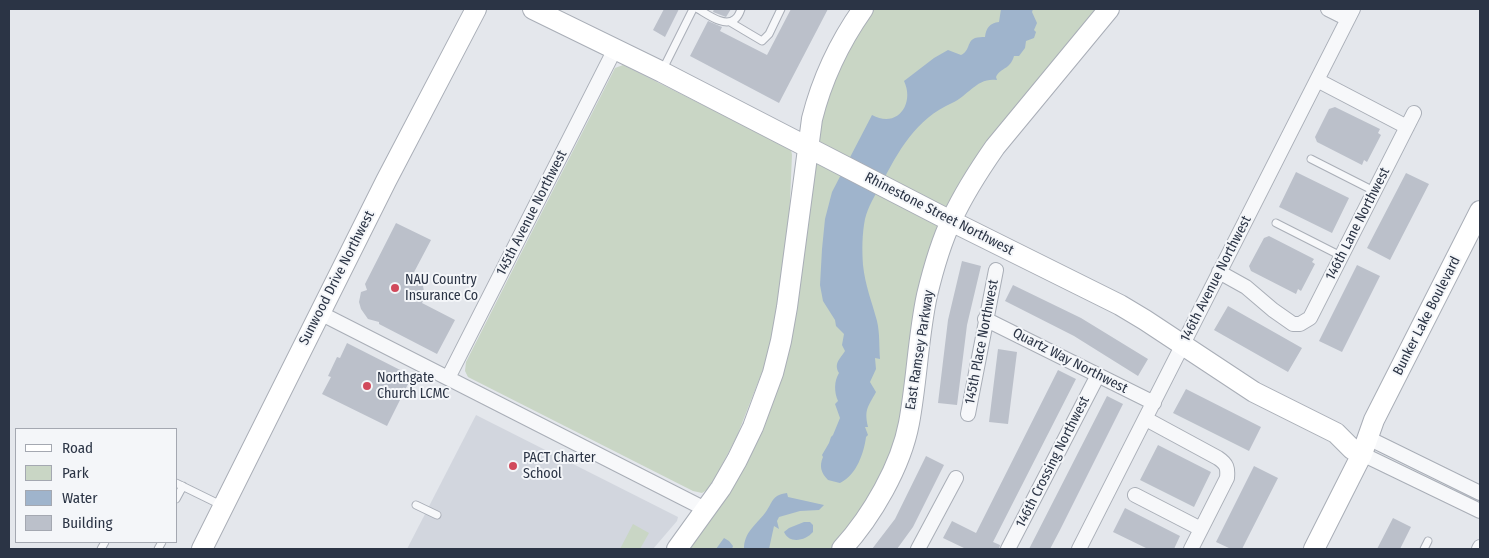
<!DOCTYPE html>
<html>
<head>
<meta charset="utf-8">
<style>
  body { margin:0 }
  #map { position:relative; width:1489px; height:558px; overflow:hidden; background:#e4e7ec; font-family:"Fira Sans Condensed",sans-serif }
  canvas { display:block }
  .frame { position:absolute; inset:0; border:10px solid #2b3445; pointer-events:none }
  .legend { position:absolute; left:15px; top:428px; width:162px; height:115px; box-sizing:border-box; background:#f4f6f9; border:1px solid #a4a8b1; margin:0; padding:6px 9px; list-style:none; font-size:15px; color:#2b3445 }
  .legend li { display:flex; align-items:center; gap:10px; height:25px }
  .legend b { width:25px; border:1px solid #a4a8b1 }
</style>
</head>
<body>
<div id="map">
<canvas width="1489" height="558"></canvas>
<div class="frame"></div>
<ul class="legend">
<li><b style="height:6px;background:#fff"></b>Road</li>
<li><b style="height:14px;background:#c9d6c5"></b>Park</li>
<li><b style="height:14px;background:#9fb4cc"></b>Water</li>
<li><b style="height:14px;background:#bbc0ca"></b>Building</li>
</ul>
</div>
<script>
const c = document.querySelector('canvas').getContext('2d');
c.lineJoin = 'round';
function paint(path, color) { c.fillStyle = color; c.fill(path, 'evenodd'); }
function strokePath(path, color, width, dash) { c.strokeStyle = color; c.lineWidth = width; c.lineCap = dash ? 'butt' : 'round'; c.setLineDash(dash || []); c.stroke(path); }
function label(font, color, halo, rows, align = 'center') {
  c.font = font + ' "Fira Sans Condensed",sans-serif'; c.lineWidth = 4; c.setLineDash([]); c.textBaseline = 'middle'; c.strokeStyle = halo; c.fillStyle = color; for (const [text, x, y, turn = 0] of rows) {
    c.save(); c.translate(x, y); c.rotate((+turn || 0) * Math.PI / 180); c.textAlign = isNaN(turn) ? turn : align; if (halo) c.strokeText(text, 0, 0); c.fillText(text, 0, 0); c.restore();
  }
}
paint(new Path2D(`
  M476,415L678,517L677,521L653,549H407Z`), '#d2d6de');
paint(new Path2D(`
  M868,9H1101L963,186L909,394L883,479L835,549H682L751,441L819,110Z
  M623,65L791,149L792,155L789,223L780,294L766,362L737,436L710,488L702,493L693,491L468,377L465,371L466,362L615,68Z
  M633,524L649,533L640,549H620Z`), '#c9d6c5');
paint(new Path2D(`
  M1001,9H1033L1032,12L1037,23L1034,30L1036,32L1034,38L1026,41L1025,48L1019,56H1014C1010,70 1001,67 996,77L997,80C977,77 968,96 952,103C916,119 898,151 881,185C875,195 868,207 865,219C862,234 862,250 863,265C865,285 872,302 877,321C880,334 879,347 880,359L875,358L876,369L870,382L876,392C868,407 864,409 868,427H865L868,435L866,437C864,452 857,475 840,483L828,480C821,473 819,466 823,457L822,455L829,443L831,437L833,435L840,418L835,404L838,401C834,392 834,381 839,373C833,363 841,358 845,351L842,345L844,334L836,326L835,320L823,301L820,285L822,249L825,219L832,192L872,115C897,129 915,104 904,81L934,58L948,50L961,55C970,51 967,41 975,38C978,37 982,37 985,37C986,28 990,23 999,22Z
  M787,493L788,497L824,505L819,510L800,511L779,517L777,521L779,529L774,526L769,549H744C744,532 756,525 765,513C773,503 771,495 787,493Z
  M804,522H810L813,525V532C806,540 790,545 784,532L789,528Z
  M724,538L729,541L733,546L732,549H716Z`), '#9fb4cc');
paint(new Path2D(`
  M664,9H679L665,37L653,30Z
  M714,9H731L726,17L713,12Z
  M791,9H828L779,103L690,56L708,21L722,27L720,31L767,55Z
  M1335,107L1380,129L1378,133L1381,135L1367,162L1364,160L1362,165L1317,142L1315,137L1329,109Z
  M1296,172L1349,198L1332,233L1279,207Z
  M1406,173L1429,184L1390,260L1367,248Z
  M396,223L431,240L412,276L423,286L425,297L422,303L455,320L437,354L379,324V322L368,319L361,309L359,302L361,292L367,290L365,284Z
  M1269,236L1314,259L1312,262L1315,264L1301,291L1298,289L1296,294L1251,271L1249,266L1264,238Z
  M962,261L981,266L967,325L957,405L938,403L948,320Z
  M1357,265L1380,276L1342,352L1319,341Z
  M1013,285L1081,318L1148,359L1138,376L1074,336L1005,301Z
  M1228,306L1302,348L1288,372L1214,330Z
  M347,343L412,376L387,426L322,394L331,377L328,376L337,357L340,358Z
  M998,349L1017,352L1008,424L989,422Z
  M1058,370L1076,379L993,542L1000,545L999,549H966L943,538L952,521L976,533Z
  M1186,389L1261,427L1249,451L1173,413Z
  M1107,396L1123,404L1060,530L1050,549H1029Z
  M1158,445L1211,472L1194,507L1140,480Z
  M926,456L944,465L913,527L897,549H872L895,519Z
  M1254,466L1278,478L1242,549H1231L1216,542Z
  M1125,508L1180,536L1174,549H1148L1113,532Z
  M1393,518L1411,527L1400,549H1377Z`), '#bbc0ca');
const lane = new Path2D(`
  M698,9C707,14 725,28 735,19C738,17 740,12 741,9
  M730,22L762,41L769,34L781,9
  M662,71L693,9
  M1311,159L1374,191
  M1276,223L1341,256
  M176,483L221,505
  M176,499L183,486
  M416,505L437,515
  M101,549L105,542
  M158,549L162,542
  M1424,549L1428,541`);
const street = new Path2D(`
  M1328,9L1348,19
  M1317,80L1407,127
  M1219,272L1246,287L1273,310L1293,324H1300L1310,318L1414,113
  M320,313L707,510
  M985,319L1154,403
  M448,378L615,49
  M968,414L996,270
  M1146,419L1218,458C1227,464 1228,468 1227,478L1191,549
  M1368,438L1480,493
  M1362,454L1480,511
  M1135,495L1201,529
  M918,549L956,478
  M1008,549L1098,375
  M1079,549L1353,9
  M1479,549L1480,547`);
const secondary = new Path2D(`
  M533,9L662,72L941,216L1120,305L1145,320L1254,392L1336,433L1352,449L1362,454
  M202,549L386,181L476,9
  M677,549L721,488L737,460L753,427L773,373L781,341L787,307L812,119C822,79 839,43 863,9
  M842,549C872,516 901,466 909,423C917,380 918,337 927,295C933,270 941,242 952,219C964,193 979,170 995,147L1109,9
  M1314,549L1362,454L1374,420L1480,211`);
strokePath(lane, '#a9aeb7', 9);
strokePath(street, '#a9aeb7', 16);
strokePath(secondary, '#a9aeb7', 22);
strokePath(lane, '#f7f8fa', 7);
strokePath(street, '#f7f8fa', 14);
strokePath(secondary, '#fff', 20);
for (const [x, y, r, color] of [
  [395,288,5,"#d1495b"],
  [367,386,5,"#d1495b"],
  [513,466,5,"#d1495b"]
]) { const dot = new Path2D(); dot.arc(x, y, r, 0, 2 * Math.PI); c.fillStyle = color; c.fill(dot); strokePath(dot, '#f4f6f9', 2); }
label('14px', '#2b3445', '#f4f6f9', [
  ["145th Avenue Northwest",532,213,-63],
  ["Rhinestone Street Northwest",939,214,27],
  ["146th Lane Northwest",1358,224,-63],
  ["Sunwood Drive Northwest",337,278,-63],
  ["146th Avenue Northwest",1216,279,-63],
  ["Bunker Lake Boulevard",1427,316,-63],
  ["145th Place Northwest",982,342,-79],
  ["East Ramsey Parkway",920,350,-81],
  ["Quartz Way Northwest",1070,361,27],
  ["146th Crossing Northwest",1053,462,-63]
]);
label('14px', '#2b3445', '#f4f6f9', [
  ["NAU Country",405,280],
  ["Insurance Co",405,296],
  ["Northgate",377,378],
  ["Church LCMC",377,394],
  ["PACT Charter",523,458],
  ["School",523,474]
], 'left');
</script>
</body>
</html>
